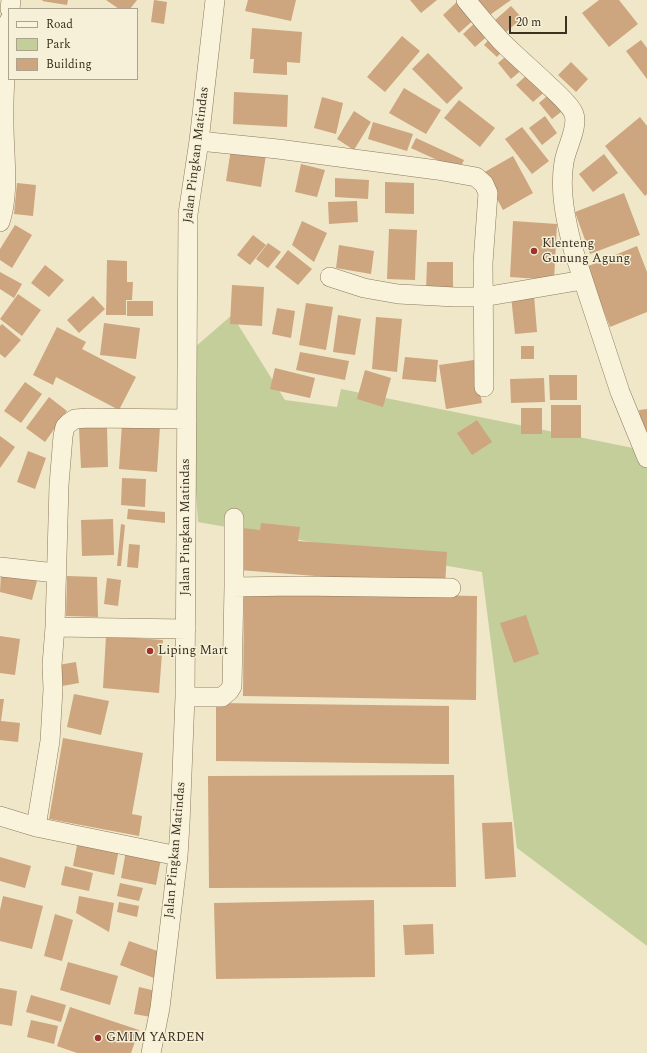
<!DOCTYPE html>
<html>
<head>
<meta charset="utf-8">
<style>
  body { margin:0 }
  #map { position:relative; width:647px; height:1053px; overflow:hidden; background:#efe7c8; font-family:Spectral,serif }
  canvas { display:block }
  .legend { position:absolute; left:8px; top:8px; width:130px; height:72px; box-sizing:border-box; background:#f6f0d8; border:1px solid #aca38e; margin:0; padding:5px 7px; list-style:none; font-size:12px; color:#3c3020 }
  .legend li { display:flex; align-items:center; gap:8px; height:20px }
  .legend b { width:20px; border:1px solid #aca38e }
  .scale { position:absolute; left:509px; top:16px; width:58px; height:18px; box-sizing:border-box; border:2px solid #3c3020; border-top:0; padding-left:5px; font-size:12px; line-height:14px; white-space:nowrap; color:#3c3020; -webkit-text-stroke:3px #f6f0d8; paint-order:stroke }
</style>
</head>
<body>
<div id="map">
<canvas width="647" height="1053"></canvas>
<ul class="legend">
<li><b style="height:5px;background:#f9f3dc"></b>Road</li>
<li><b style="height:11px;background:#c4ce9b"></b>Park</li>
<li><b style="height:11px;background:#cda57e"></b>Building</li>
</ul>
<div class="scale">20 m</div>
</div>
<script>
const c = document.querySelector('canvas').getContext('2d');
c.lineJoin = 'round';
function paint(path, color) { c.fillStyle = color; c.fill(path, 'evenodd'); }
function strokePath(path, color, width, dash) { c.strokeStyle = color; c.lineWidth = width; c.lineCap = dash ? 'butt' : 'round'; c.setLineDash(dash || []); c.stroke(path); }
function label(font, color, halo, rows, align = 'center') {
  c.font = font + ' Spectral,serif'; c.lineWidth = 3; c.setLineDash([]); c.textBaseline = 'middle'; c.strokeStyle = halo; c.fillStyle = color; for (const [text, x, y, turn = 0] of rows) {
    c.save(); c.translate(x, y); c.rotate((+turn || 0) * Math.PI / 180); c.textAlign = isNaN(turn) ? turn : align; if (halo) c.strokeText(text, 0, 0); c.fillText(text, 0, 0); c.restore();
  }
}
paint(new Path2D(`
  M232,315L285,400L337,407L341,389L643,450L647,458V946L517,848L482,572L198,522L187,354Z`), '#c4ce9b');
paint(new Path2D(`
  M43,0H68L67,5L42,1Z
  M106,0H137L130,9H119Z
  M154,0L167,2L164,24L151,22Z
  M248,0H296L291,21L245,11Z
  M410,0H437L421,13Z
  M459,0L477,17L459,33L443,15Z
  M475,0H511L487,17Z
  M599,0H619L638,24L609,47L582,13Z
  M511,6L522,18L505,33L494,21Z
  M479,19L491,33L475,47L463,34Z
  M252,28L302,32L300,63L287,62V75L253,73L254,59H250Z
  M402,36L420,51L385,92L367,77Z
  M492,36L506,47L497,57L484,45Z
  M641,40L647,48V79L626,51Z
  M511,52L524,68L511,79L498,63Z
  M428,53L463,88L447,104L412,69Z
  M571,62L588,79L576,92L558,75Z
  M531,71L548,89L533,102L516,85Z
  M404,88L441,110L426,134L389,113Z
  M553,91L566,108L552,119L539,103Z
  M234,92L288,95L287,127L233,124Z
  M322,97L343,103L336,134L314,128Z
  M459,100L495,128L480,147L444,118Z
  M354,111L371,122L354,150L337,139Z
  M545,116L557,133L542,145L529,128Z
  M640,117L647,126V194L645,196L605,146Z
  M373,122L413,134L407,151L368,139Z
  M522,127L549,161L532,174L505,139Z
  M416,138L464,160L459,170L411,148Z
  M231,149L266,155L261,187L226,181Z
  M604,154L618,173L593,192L579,174Z
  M513,156L533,193L503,210L483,173Z
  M301,164L325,170L317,197L295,192Z
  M335,178L369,180L368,199L335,197Z
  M385,182L414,183V214L385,213Z
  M17,183L36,185L33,216L14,214Z
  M624,193L640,235L590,254L575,212Z
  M357,201L358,222L329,224L328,202Z
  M302,221L327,233L314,262L292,245Z
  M513,221L557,224L554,280L510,277Z
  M15,225L32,235L12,268L0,260V249Z
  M389,229L417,230L415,280L387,279Z
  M253,235L266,245L250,265L237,255Z
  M268,243L281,252L268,268L256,259Z
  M339,245L374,251L371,274L336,268Z
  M637,246L647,272V312L610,327L586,267Z
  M288,250L312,269L298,285L275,267Z
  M107,260L127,261V282H133L132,300H126V315H106Z
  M427,262H453V292L426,291Z
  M45,265L64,280L49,297L31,283Z
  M0,272L22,284L14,298L0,289Z
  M232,285L264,287L262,326L230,324Z
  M18,294L41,310L22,336L0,319Z
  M534,295L537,332L515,334L511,296Z
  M93,296L105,309L79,333L67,320Z
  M127,301H153V316H127Z
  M306,303L333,307L326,350L299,345Z
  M277,308L295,311L291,338L272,334Z
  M338,315L361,319L355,355L333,352Z
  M376,317L402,319L397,372L372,369Z
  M104,323L140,328L136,359L100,355Z
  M2,324L21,340L5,358L0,354V326Z
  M57,327L86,342L82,349L136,377L119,410L56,377L53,385L33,375Z
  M521,346H534V359H521Z
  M300,352L349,361L345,380L296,370Z
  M405,357L438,360L436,382L402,379Z
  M474,360L482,403L446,409L439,365Z
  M275,368L315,378L310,398L270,389Z
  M365,370L391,378L383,407L357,399Z
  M549,375H577V400H550Z
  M544,378L545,402L511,403L510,379Z
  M25,382L42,394L21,423L4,411Z
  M49,397L67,411L45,442L26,428Z
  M551,405H581V438H551Z
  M521,408H542V434H521Z
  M647,409V436L643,437L639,410Z
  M477,420L492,442L472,455L457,433Z
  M122,424L160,427L157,472L119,469Z
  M107,427L108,467L81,468L79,428Z
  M0,436L15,447L0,468Z
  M28,451L46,458L35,489L17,482Z
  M122,478L146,479L145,507L121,505Z
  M128,509L165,512V523L127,519Z
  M113,519L114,555L82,556L81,520Z
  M261,523L300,527L298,541L447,552L445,586L239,570L242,528L260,530Z
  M121,524L125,525L121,566H117Z
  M129,544L140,545L138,568L127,567Z
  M1,573L37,581L32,600L0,592Z
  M67,576L97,577L98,617L66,616Z
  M107,578L121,580L118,606L104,604Z
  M244,592L477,596L476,700L243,696Z
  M526,615L539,654L514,663L500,623Z
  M0,636L20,639L15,675L0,673Z
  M106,636L163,640L159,693L103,688Z
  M76,662L79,683L62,686L58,665Z
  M74,694L109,701L101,735L67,727Z
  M0,699H4L1,721L20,723L18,742L0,740Z
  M216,703L449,706V764L216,761Z
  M63,738L143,753L132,814L142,816L139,836L49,819Z
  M454,775L456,887L209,888L208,776Z
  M512,822L516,877L485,879L482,823Z
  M78,840L119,849L114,875L73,866Z
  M126,851L161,859L156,885L121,878Z
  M0,857L31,866L25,888L0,881Z
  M65,866L93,873L89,891L61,885Z
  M120,883L143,888L139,901L117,896Z
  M3,896L43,906L32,949L0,941V910Z
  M79,896L114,903L109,932L76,913Z
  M374,900L375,977L216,979L214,903Z
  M119,902L139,906L137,917L117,912Z
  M55,914L73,920L62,961L44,956Z
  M433,924L434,954L405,955L403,925Z
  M129,941L163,953L154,978L120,965Z
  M68,962L118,976L110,1005L60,990Z
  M139,987L156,991L151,1017L134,1014Z
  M0,988L17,991L12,1026L0,1024Z
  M31,995L66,1005L61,1022L26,1012Z
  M70,1007L139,1030L131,1053H77L57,1046Z
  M31,1020L58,1026L54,1044L27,1037Z`), '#cda57e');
const minor = new Path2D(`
  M466,0C477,14 489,28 501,41C515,55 530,68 544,81C552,89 568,102 573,112C580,125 566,148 564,162C559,191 566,221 573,249L620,392L647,458
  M10,9L11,0
  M199,141L278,149L437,170L476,177L484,184L488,193L483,263L484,387
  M0,222C10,193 4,155 4,125C3,90 6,55 9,21
  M330,277L364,288L398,294L455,297H483L583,280
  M0,567L56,573
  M234,587V518
  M55,627L186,629
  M185,697H222L229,691L232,686L234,587L297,586L451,588
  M0,816L36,827L178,856
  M36,827L50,741L53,689L52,665L55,627L59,485L63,436L65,427L69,423L75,419L88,418L187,419
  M151,1053L160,1008L178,856L180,824L185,697L188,214L199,141L215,0`);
strokePath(minor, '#8c795d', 20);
strokePath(minor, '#f9f3dc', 19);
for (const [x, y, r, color] of [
  [534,251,4,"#9c342c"],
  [150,651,4,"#9c342c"],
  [98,1038,4,"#9c342c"]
]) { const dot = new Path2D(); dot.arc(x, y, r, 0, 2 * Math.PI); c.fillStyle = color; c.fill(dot); strokePath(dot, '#f6f0d8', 1.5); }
label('13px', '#3c3020', '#f6f0d8', [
  ["Jalan Pingkan Matindas",197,155,-83],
  ["Jalan Pingkan Matindas",186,527,-90],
  ["Jalan Pingkan Matindas",176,850,-85]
]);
label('13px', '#3c3020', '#f6f0d8', [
  ["Klenteng",542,244],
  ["Gunung Agung",542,259],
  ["Liping Mart",158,651],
  ["GMIM YARDEN",106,1038]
], 'left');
</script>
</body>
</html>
